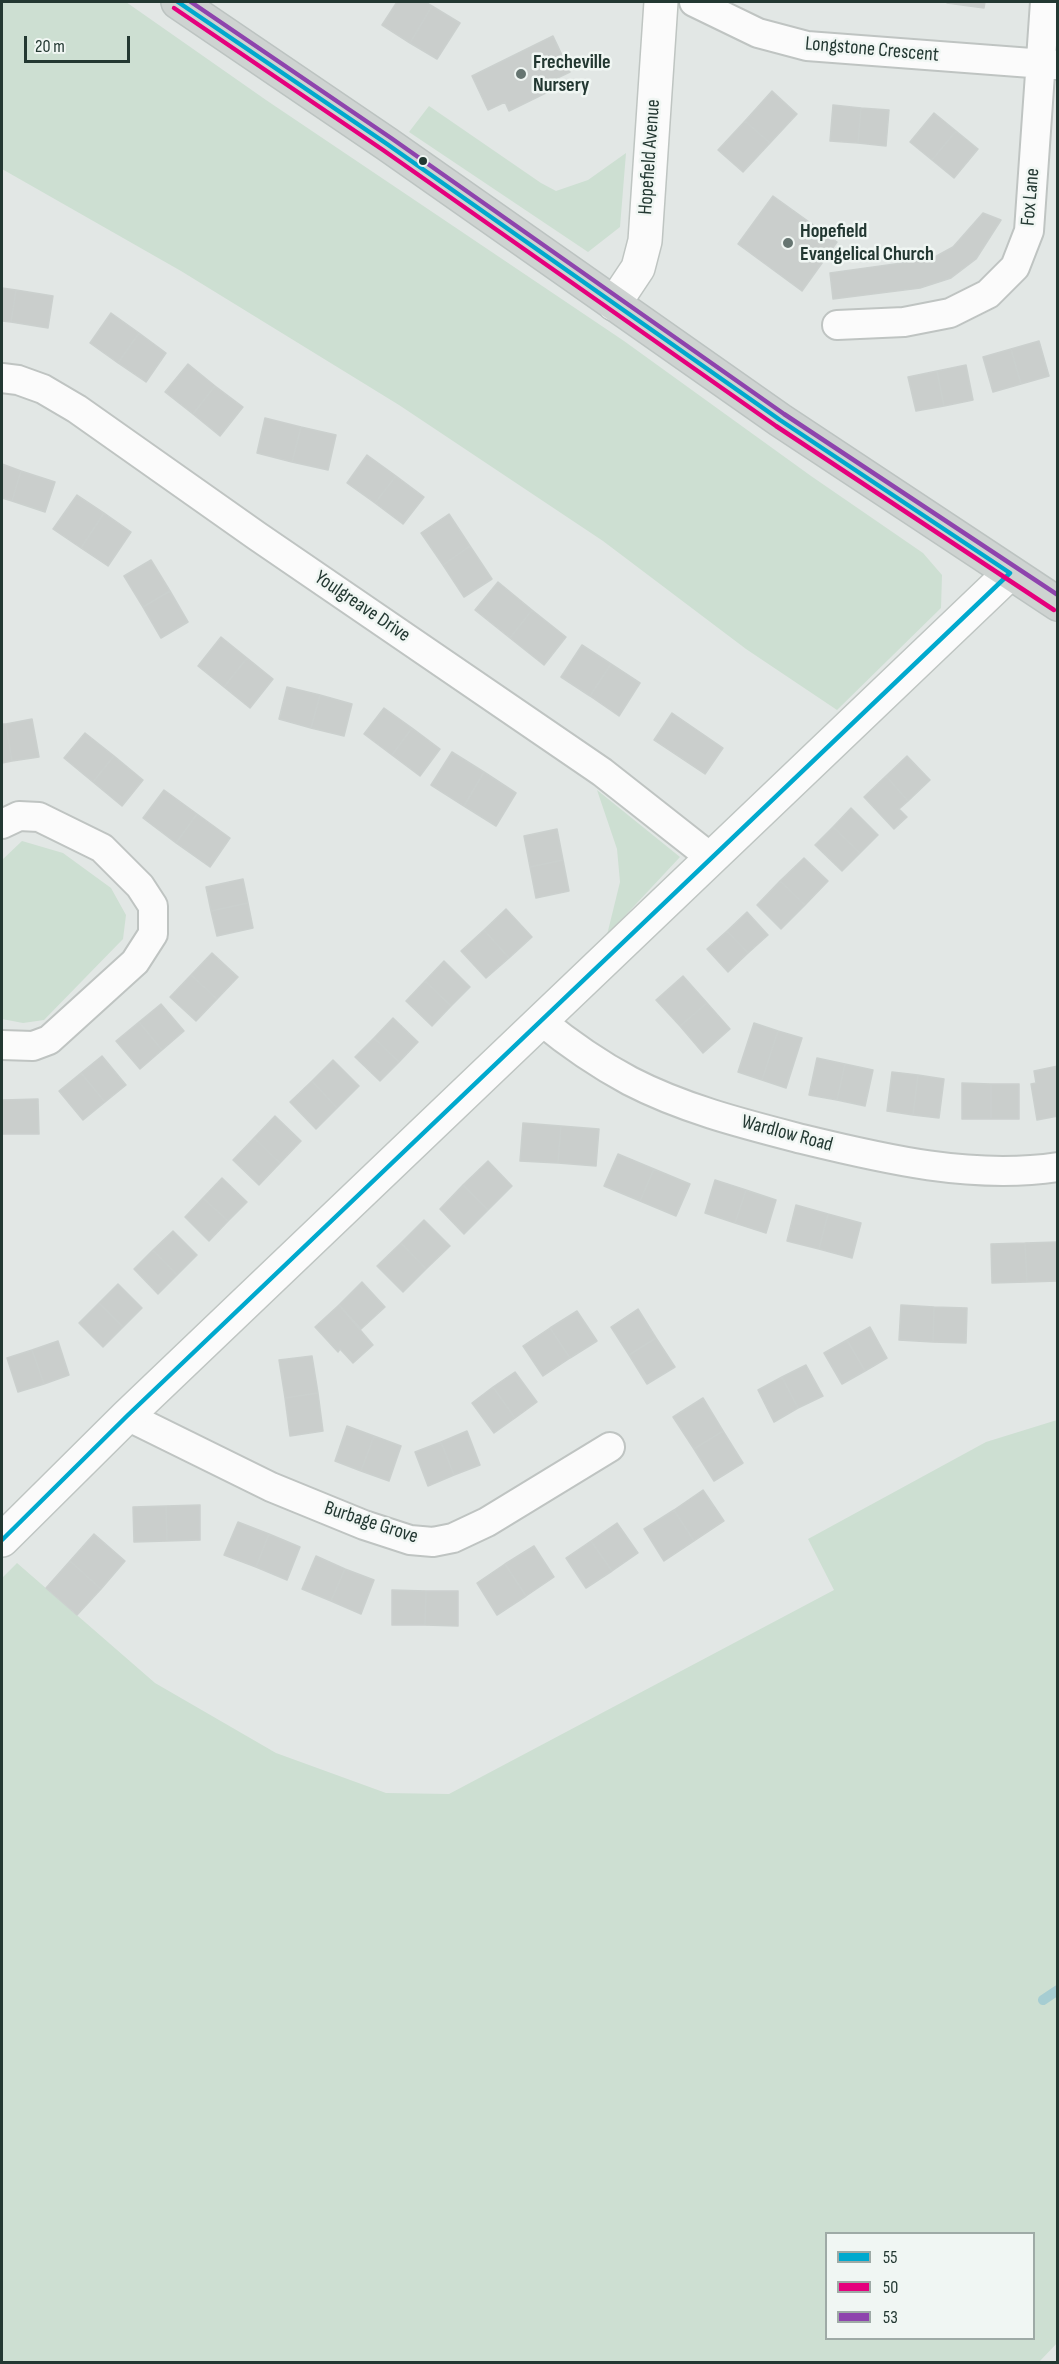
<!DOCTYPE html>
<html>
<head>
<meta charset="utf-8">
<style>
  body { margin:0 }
  #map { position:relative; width:1059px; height:2364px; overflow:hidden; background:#e2e7e5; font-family:"Sofia Sans Condensed",sans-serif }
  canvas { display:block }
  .frame { position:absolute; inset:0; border:3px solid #233832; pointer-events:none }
  .legend { position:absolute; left:825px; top:2232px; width:210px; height:108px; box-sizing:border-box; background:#f0f6f3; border:2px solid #9eaaa6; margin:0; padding:8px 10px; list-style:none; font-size:18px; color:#233832 }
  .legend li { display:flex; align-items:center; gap:12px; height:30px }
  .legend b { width:30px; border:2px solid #9eaaa6 }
  .scale { position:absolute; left:24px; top:36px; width:106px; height:27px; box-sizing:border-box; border:3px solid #233832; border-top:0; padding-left:8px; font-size:18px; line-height:21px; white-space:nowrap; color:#233832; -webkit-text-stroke:4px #f0f6f3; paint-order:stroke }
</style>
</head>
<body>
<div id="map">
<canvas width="1059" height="2364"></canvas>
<div class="frame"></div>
<ul class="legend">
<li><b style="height:8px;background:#00a9ce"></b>55</li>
<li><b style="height:8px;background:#e5007d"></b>50</li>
<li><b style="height:8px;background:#8e44ad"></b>53</li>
</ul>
<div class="scale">20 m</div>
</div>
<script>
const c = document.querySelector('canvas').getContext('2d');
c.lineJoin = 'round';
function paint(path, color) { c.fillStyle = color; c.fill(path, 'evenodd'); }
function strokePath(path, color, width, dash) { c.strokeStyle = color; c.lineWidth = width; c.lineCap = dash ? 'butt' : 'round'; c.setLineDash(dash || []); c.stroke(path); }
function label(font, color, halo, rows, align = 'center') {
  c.font = font + ' "Sofia Sans Condensed",sans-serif'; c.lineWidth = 5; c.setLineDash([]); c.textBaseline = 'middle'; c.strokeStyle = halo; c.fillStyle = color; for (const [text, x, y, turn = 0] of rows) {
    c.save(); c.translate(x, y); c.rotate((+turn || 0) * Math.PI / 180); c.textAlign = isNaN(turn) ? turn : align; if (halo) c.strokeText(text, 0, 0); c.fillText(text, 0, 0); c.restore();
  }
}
paint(new Path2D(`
  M2,2H126L266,100L624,341L811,476L923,553L942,575L941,608L837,710L746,649L603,541L399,405L181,271L2,169Z
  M429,106L541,183L556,191L588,180L626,153L620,227L588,252L409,132Z
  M597,790L680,857L607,935L620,882L617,849Z
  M22,841L63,853L111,888L126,915L123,939L44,1020L23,1023L2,1019V860Z
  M1057,1420L1058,2342L1039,2362H2V1578L17,1563L155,1683L276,1753L386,1793L449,1794L834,1590L808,1539L986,1442ZM826,2234H1034V2338H826Z`), '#cddfd2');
strokePath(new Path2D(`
  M1043,2000L1058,1990`), '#a6cdd2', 10);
const building = new Path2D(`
  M397,2H425L432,6L410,43L382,25Z
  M947,2H985L984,8L947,3Z
  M432,6L460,23L437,59L410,43Z
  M553,36L570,72L553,80L556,88L509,111L505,102L488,110L472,76Z
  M772,91L797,114L770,143L745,121Z
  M833,105L861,108L858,143L830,141Z
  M861,108L889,110L886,146L858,143Z
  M934,113L956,131L932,160L910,142Z
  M745,121L770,143L743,172L718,150Z
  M956,131L978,149L954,178L932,160Z
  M773,196L837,242L802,291L738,244Z
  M983,213L1001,220L976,259L951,278L920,288L833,299L830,273L931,259L953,247Z
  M2,288L16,290L11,322L2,321Z
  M16,290L53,296L48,328L11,322Z
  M111,313L139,333L118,363L90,343Z
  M139,333L166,353L146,382L118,363Z
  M1039,341L1049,376L1021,384L1011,349Z
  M1011,349L1021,384L993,392L983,357Z
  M188,364L215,386L193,414L165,392Z
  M966,365L973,400L944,406L937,371Z
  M937,371L944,406L916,411L908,377Z
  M215,386L243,407L220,436L193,414Z
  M265,418L301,427L292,462L257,453Z
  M301,427L336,435L328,470L292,462Z
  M367,455L396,476L375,503L347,483Z
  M2,464L21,471L12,501L2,498Z
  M21,471L55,482L45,512L12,501Z
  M396,476L424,497L403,524L375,503Z
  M77,495L104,513L81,548L53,529Z
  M104,513L131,532L108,566L81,548Z
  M449,514L470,546L443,565L421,533Z
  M470,546L492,579L464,597L443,565Z
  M151,560L170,591L143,607L124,576Z
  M498,582L532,610L510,638L475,610Z
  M170,591L188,622L161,638L143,607Z
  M532,610L566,637L544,665L510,638Z
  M221,637L247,658L224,687L198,666Z
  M582,645L611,664L590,696L561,677Z
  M247,658L273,679L250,708L224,687Z
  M611,664L640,683L619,716L590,696Z
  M287,687L320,695L311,728L279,719Z
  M320,695L352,704L344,736L311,728Z
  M384,708L412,728L392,755L364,734Z
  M672,713L723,748L705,774L654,740Z
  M32,719L39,757L12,761L6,724Z
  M2,724H6L12,761L2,763Z
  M412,728L440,749L420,776L392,755Z
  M85,733L114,756L93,782L64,758Z
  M452,752L484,772L464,806L431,785Z
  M114,756L143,780L122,806L93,782Z
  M907,756L930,780L908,801L886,776Z
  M484,772L516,793L496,826L464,806Z
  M886,776L908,801L899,809L907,817L894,829L864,797Z
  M164,790L197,814L176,843L143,818Z
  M851,808L878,835L860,853L833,827Z
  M197,814L230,838L210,867L176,843Z
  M833,827L860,853L842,871L815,845Z
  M557,829L563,860L530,867L524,836Z
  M804,858L828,881L805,905L780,881Z
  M563,860L569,891L536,898L530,867Z
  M243,879L248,903L211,911L206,887Z
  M780,881L805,905L781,929L757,905Z
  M248,903L253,928L217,936L211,911Z
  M506,909L532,937L509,958L484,930Z
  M747,912L768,935L748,953L727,931Z
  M484,930L509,958L486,978L461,951Z
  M727,931L748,953L728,972L707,949Z
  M212,953L238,977L217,999L191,975Z
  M444,961L470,987L451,1006L425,981Z
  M191,975L217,999L196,1021L170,997Z
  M683,976L707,1003L680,1026L656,1000Z
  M425,981L451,1006L432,1026L406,1001Z
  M707,1003L730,1029L703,1053L680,1026Z
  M161,1004L184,1031L162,1050L139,1022Z
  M393,1018L418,1042L399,1062L374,1038Z
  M139,1022L162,1050L140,1069L116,1041Z
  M754,1023L778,1031L762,1080L738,1072Z
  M778,1031L802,1038L786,1088L762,1080Z
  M374,1038L399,1062L380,1081L355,1057Z
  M102,1056L126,1085L105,1102L81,1073Z
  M817,1058L845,1064L837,1100L809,1095Z
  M333,1060L359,1086L337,1108L312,1081Z
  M845,1064L873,1070L865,1106L837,1100Z
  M1058,1066V1116L1037,1120L1031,1084L1036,1083L1034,1071Z
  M892,1072L918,1075L913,1115L887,1111Z
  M81,1073L105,1102L83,1120L59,1091Z
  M918,1075L944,1079L939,1118L913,1115Z
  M312,1081L337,1108L316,1129L290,1102Z
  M962,1083L991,1084V1119H962Z
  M991,1084H1019V1119H991Z
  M38,1099L39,1134H4L3,1100Z
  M2,1100H3L4,1134H2Z
  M275,1116L301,1141L280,1163L254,1138Z
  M523,1123L561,1126L558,1163L520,1161Z
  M561,1126L599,1129L596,1166L558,1163Z
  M254,1138L280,1163L259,1185L233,1160Z
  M618,1154L654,1169L640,1201L604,1186Z
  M488,1161L512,1186L488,1210L463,1185Z
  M654,1169L690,1184L676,1216L640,1201Z
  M222,1178L247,1202L228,1221L203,1198Z
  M715,1180L746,1190L735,1223L705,1213Z
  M463,1185L488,1210L464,1234L440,1209Z
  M746,1190L776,1200L766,1233L735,1223Z
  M203,1198L228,1221L209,1241L185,1217Z
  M796,1205L828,1214L819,1249L787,1241Z
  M828,1214L861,1223L852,1258L819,1249Z
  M424,1220L450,1246L426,1269L401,1243Z
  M173,1231L197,1255L177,1275L153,1250Z
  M1058,1242V1281L1027,1282L1025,1243Z
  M401,1243L426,1269L403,1292L377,1266Z
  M1025,1243L1027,1282L992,1283L991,1244Z
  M153,1250L177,1275L158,1294L134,1269Z
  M362,1282L385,1307L361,1329L339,1305Z
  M118,1284L142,1308L123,1327L99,1303Z
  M99,1303L123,1327L103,1347L79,1323Z
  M339,1305L373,1345L353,1363L340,1349L338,1352L315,1327Z
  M901,1305L934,1307L933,1342L899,1340Z
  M934,1307L967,1308L966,1343L933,1342Z
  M638,1309L656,1338L629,1355L611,1327Z
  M577,1311L597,1341L570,1358L550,1328Z
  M870,1327L887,1358L865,1371L847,1340Z
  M550,1328L570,1358L543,1376L523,1346Z
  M656,1338L675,1367L647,1384L629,1355Z
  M847,1340L865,1371L842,1384L824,1353Z
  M58,1341L69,1375L44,1384L32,1350Z
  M32,1350L44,1384L18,1392L7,1358Z
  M312,1356L318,1393L285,1398L279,1360Z
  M806,1365L823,1396L798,1408L782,1377Z
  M515,1372L537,1402L515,1418L493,1387Z
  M782,1377L798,1408L774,1422L758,1390Z
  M493,1387L515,1418L494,1433L472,1403Z
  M318,1393L323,1431L290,1436L285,1398Z
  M703,1398L723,1431L694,1449L673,1417Z
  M347,1426L374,1436L361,1471L335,1461Z
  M467,1431L480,1465L454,1475L441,1442Z
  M723,1431L743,1463L714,1481L694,1449Z
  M374,1436L401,1446L389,1481L361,1471Z
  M441,1442L454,1475L428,1486L415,1452Z
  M703,1490L724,1521L694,1541L674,1510Z
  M200,1505V1540L167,1541L166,1506Z
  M166,1506L167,1541L134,1542L133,1507Z
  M674,1510L694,1541L664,1561L644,1529Z
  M238,1522L269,1534L256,1567L224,1555Z
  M617,1523L638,1553L612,1571L591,1541Z
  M94,1534L125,1561L101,1589L70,1561Z
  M269,1534L300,1547L287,1580L256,1567Z
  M591,1541L612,1571L586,1588L566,1558Z
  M534,1546L554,1577L526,1596L505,1564Z
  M316,1556L345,1569L331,1601L302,1589Z
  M70,1561L101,1589L77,1615L46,1588Z
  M505,1564L526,1596L497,1615L477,1583Z
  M345,1569L374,1580L361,1614L331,1601Z
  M392,1590L426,1591L425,1625H392Z
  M426,1591H458V1626L425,1625Z`);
paint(building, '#cacecc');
strokePath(building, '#cbd0ce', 1.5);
const street = new Path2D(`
  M694,2L758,33L807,46L1058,65
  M837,325L904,322L950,313L988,294L1015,267L1029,231L1045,2
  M2,378L18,380L43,389L77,409L257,536L602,772L710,857
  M2,824L19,816L39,817L102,848L140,886L153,906V934L135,962L49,1040L33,1046L2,1045
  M540,1020C568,1043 598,1064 630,1081C684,1109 744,1124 802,1139C884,1159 973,1180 1058,1167
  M127,1416L271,1487L364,1525L410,1540L433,1542L453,1538L487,1522L610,1447`);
const secondary = new Path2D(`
  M614,304L638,268L645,241L661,2
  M2,1540L127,1416L1010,573`);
const primary = new Path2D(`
  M178,2L387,144L780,420L1058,604`);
strokePath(street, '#bfc4c2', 32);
strokePath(secondary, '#bfc5c2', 36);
strokePath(primary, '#bcc3c1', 36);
strokePath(street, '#fbfbfb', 28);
strokePath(secondary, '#fbfbfb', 33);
strokePath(primary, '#ced3d1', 33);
strokePath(new Path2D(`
  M2,1540L127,1416L1010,573L780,420L387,144L178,2`), '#00a9ce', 4.5);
strokePath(new Path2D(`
  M174,8L383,150L776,426L1054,610`), '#e5007d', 4.5);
strokePath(new Path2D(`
  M191,2L391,138L784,414L1058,595`), '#8e44ad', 4.5);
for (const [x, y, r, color] of [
  [521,74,6,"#667571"],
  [423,161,5,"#233832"],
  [788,243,6,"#667571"]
]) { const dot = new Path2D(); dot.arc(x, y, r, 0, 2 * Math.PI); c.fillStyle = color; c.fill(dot); strokePath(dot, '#f0f6f3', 2); }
label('20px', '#233832', '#f0f6f3', [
  ["Longstone Crescent",872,50,5],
  ["Hopefield Avenue",650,157,-86],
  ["Fox Lane",1031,197,-85],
  ["Youlgreave Drive",362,607,34],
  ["Wardlow Road",787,1134,15],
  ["Burbage Grove",371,1523,18]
]);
label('bold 20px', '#233832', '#f0f6f3', [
  ["Frecheville",533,63],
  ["Nursery",533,86],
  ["Hopefield",800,232],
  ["Evangelical Church",800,255]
], 'left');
</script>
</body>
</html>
